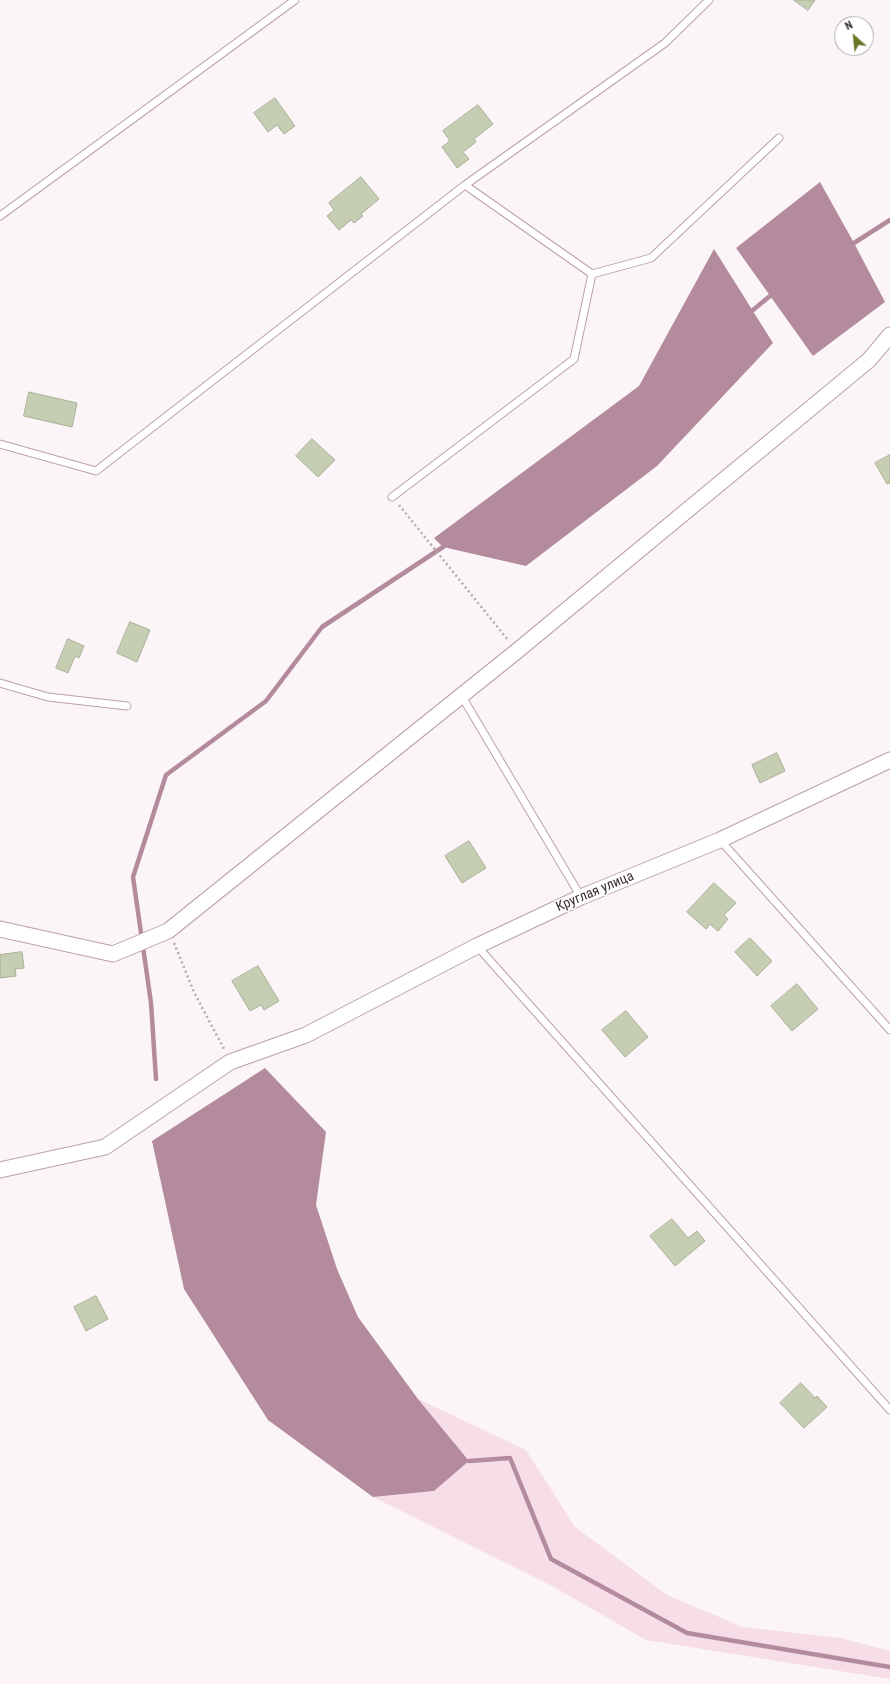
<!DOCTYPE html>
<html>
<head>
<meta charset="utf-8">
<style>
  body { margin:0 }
  #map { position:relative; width:890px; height:1684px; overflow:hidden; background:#fbf5f8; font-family:"Roboto Condensed",sans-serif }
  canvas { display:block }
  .north { position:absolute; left:834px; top:16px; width:40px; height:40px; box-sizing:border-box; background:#fff; border:1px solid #b0abad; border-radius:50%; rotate:333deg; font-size:11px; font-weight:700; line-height:16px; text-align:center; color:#392e33 }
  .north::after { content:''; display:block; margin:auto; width:14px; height:18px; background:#667725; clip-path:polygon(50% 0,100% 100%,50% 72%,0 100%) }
</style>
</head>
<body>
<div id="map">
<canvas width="890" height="1684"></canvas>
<div class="north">N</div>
</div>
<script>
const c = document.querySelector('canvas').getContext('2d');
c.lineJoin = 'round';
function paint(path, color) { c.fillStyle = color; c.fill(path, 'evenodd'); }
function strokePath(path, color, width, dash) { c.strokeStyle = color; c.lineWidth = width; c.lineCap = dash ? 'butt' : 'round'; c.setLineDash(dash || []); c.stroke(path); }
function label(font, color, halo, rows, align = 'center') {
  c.font = font + ' "Roboto Condensed",sans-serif'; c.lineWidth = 3; c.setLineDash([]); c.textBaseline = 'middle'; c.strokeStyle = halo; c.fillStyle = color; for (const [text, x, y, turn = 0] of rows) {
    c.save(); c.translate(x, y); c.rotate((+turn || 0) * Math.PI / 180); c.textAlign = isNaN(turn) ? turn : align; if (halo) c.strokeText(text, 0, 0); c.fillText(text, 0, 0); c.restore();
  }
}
paint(new Path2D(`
  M418,1399L526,1450L575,1527L667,1595L743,1627L841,1638L890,1651V1679L646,1640L554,1587L373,1497L434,1491L469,1461Z`), '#f7dde8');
paint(new Path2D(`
  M820,182L854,243L885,302L813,356L736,248Z
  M714,249L773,343L657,466L526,566L443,547L434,538L639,386Z
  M265,1068L326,1132L316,1205L337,1269L358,1317L418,1399L469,1461L434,1491L373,1497L268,1420L184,1289L152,1141Z`), '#b38b9d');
strokePath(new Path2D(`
  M854,243L890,220
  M753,310L770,296
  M156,1079L151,1003L133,877L166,775L266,701L322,627L443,547
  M469,1461L510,1458L551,1559L687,1633L890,1667`), '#b38b9d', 4.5);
const building = new Path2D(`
  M794,0H815L808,10Z
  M275,98L295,126L284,134L277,125L268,132L254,113Z
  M478,105L493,124L474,139L476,142L463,152L469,159L457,168L442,147L450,141L443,131Z
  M361,177L379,199L361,214L363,216L354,223L351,220L339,230L327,216L334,210L329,203Z
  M29,392L77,403L72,427L24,416Z
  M312,439L335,460L318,477L296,456Z
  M890,455V483L887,484L875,463Z
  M130,622L150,630L137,662L117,653Z
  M68,639L84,646L79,658L75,656L68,673L56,668Z
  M777,753L785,771L760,783L752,765Z
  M469,841L486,868L462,883L445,856Z
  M714,883L736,903L724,915L728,919L718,931L710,924L706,929L687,912Z
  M750,938L772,961L757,976L735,952Z
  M22,952L24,968L15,969L16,976L0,978V955Z
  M258,966L279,1001L264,1010L261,1005L250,1011L232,981Z
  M797,984L818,1009L792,1031L771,1006Z
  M626,1011L648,1037L625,1057L602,1030Z
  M672,1219L688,1238L697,1231L705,1241L675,1266L650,1236Z
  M96,1296L108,1319L86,1331L74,1307Z
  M801,1383L815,1398L817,1396L827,1407L804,1428L780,1403Z`);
paint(building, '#c5cdb2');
strokePath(building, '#a8af96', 1);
const service = new Path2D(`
  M0,216L295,0
  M592,274L651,258L779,138
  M0,444L96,471L465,185L665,43L709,0
  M392,497L574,359L592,274L465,185
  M0,683L48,697L127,706
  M461,695L581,897
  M720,840L890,1030
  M477,946L890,1410`);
const minor = new Path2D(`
  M0,929L113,954L168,931L517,651L869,360L890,335
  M0,1170L105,1147L230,1062L306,1035L477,946L581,897L720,840L890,760`);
strokePath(service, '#bca0ac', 9);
strokePath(minor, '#bca0ac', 17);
strokePath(new Path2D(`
  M399,505L508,640
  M174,943L194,992L224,1049`), '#b3abae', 2.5, [2, 3]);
strokePath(service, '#fff', 7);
strokePath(minor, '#fff', 15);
label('14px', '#392e33', '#fff', [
  ["Круглая улица",595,892,-23]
]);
</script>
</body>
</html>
